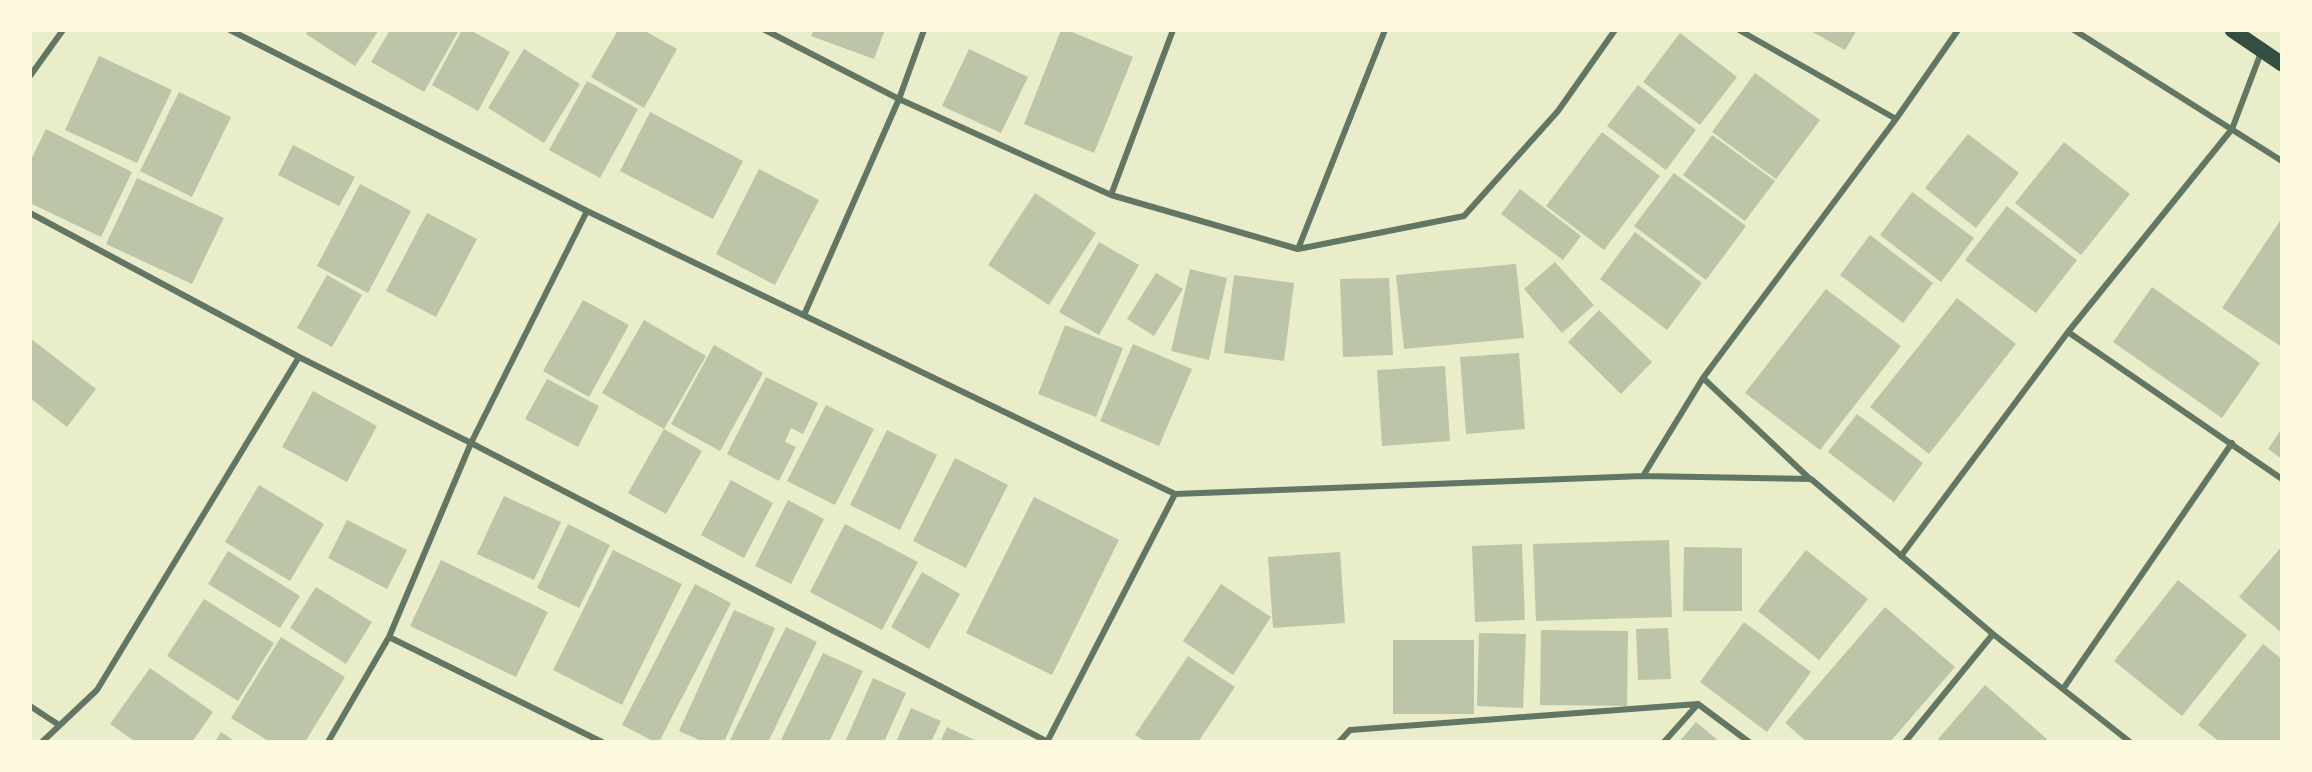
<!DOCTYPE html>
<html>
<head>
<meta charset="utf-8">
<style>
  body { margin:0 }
  #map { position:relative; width:2312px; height:772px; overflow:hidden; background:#e9edc9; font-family:Karla,sans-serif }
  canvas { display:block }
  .frame { position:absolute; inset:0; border:32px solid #fefae0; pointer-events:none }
</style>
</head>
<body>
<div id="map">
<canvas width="2312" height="772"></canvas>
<div class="frame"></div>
</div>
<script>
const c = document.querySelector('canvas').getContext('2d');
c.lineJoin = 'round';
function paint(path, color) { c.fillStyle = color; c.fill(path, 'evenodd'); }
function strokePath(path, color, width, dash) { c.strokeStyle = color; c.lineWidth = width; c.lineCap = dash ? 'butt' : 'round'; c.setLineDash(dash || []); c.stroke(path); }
paint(new Path2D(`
  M309,30H379L355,66L306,34Z
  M390,30H459L424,92L371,62Z
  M462,30H470L510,52L478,111L432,85Z
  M618,30H643L677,49L644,108L591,77Z
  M814,30H885L874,59L811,36Z
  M1061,30H1067L1133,57L1094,153L1024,124Z
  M1809,30H1857L1845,50Z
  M1680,33L1737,77L1700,125L1643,82Z
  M524,49L580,84L544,143L488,108Z
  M969,49L1028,77L1001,133L942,106Z
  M99,56L172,90L137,163L65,130Z
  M1755,73L1820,120L1776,179L1712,132Z
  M587,81L638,109L600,178L549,150Z
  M1638,85L1696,130L1666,170L1607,126Z
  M179,92L231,117L192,197L140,171Z
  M650,112L743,161L713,219L620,171Z
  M46,129L132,172L101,237L30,203V162Z
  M1602,132L1660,176L1604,250L1546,206Z
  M1968,134L2019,173L1976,228L1925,188Z
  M1712,135L1775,181L1745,221L1683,175Z
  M2064,142L2130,194L2081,255L2015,203Z
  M293,145L355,177L339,206L278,175Z
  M759,169L819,200L775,285L716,254Z
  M1674,173L1746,226L1706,280L1634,226Z
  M137,178L224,218L192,284L106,244Z
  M360,184L411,211L368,293L317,266Z
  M1520,189L1581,236L1563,260L1501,214Z
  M1912,192L1974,238L1941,282L1880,235Z
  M1035,193L1096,233L1049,305L988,265Z
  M2007,206L2077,260L2036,313L1965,260Z
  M427,213L477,239L436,317L386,291Z
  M2282,218V347L2222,308Z
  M1635,232L1702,283L1667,330L1600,279Z
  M1870,235L1933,283L1903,323L1840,275Z
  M1099,242L1139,265L1099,335L1059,312Z
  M1555,262L1594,305L1562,333L1524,289Z
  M1516,264L1524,338L1404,349L1396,275Z
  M1190,269L1227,278L1209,360L1171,351Z
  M1156,273L1183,289L1154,336L1127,319Z
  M327,275L362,295L332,347L297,328Z
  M1234,275L1294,283L1284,361L1224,353Z
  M1389,278L1393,355L1343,357L1340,279Z
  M2152,287L2260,363L2222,418L2113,342Z
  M1826,289L1901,346L1820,450L1745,393Z
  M1957,298L2016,344L1929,454L1870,407Z
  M583,300L629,325L589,397L543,371Z
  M1599,310L1652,362L1621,394L1568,342Z
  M644,320L706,356L664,429L702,451L666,514L628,493L664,429L602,393Z
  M1065,325L1123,348L1096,417L1038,394Z
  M30,338L96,389L67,427L30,398Z
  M1133,344L1192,369L1159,446L1100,421Z
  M714,345L763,373L720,451L671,424Z
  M1519,353L1525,429L1466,434L1460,357Z
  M1445,366L1450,441L1382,446L1377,370Z
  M766,377L818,403L803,434L791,428L785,442L796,447L779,481L727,454Z
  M547,379L599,406L578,447L525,419Z
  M313,391L377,426L347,482L282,447Z
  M826,405L874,429L835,505L787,481Z
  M1857,414L1923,463L1894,502L1828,452Z
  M2282,428V459L2268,449Z
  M887,430L937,455L900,530L850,505Z
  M955,458L1008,485L966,568L913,541Z
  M731,480L773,503L744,558L701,535Z
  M259,485L324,524L290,581L225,542Z
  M504,496L561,522L534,580L477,554Z
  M1034,497L1119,540L1052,675L966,633Z
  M788,500L824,519L791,584L755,566Z
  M347,520L407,550L387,589L328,558Z
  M568,524L610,545L579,608L537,588Z
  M845,524L918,562L882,630L810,592Z
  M1669,540L1672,617L1536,621L1533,544Z
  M1522,544L1525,620L1475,622L1472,546Z
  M2282,546V633L2239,597Z
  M1684,547L1742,548V611H1683Z
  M613,550L682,584L622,705L553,670Z
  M1806,550L1868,599L1819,660L1758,611Z
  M228,551L300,596L280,628L208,584Z
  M1340,552L1345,623L1273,628L1268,557Z
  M441,560L548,612L516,677L410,626Z
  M922,572L960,594L929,649L891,627Z
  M2178,580L2247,635L2182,716L2114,661Z
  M695,584L731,603L659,742H655L622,725Z
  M1221,584L1271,617L1233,675L1183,641Z
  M316,587L372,622L346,664L290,628Z
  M204,599L274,643L238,701L167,656Z
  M1885,607L1955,667L1890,742H1807L1785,723Z
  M734,610L775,628L724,742H704L679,731Z
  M1744,622L1811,672L1767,732L1700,682Z
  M786,627L817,642L768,742H729Z
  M1668,628L1671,679L1638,680L1636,629Z
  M1541,630L1628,631L1627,706L1540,705Z
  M1479,633L1526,634L1523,708L1477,706Z
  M281,637L345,677L305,742H270L231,718Z
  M1393,640H1474V714H1393Z
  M2263,644L2282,659V742H2220L2198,725Z
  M823,653L863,671L829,742H780Z
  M1188,656L1235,687L1198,742H1146L1135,735Z
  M150,668L213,712L192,742H136L110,724Z
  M873,678L906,693L884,742H845Z
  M1985,685L2047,739L2044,742H1942L1938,739Z
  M911,708L941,721L931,742H896Z
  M1696,722L1720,742H1679Z
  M947,727L979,742H940Z
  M221,732L236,742H215Z`), '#bcc5a7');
strokePath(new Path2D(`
  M230,30L587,211L1175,494L1643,476L1811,479L1993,634L2130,742
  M765,30L899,99L1111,195L1298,249L1464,216L1558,111L1615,30
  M1739,30L1896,119
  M2074,30L2282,161
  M30,76L63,30
  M1111,195L1173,30
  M30,213L299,357L471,443L1048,742
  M1298,249L1385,30
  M804,315L899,99L924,30
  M2068,332L2282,479
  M1703,378L1810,479
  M1643,476L1703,378L1896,119L1958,30
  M1901,556L2068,332L2232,129L2262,50
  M389,637L602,742
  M2063,689L2232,443
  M30,706L59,725
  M42,742L97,690L299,357
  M328,742L389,637L471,443L587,211
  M1047,742L1175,494
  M1339,742L1350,730L1698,704L1749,742
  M1664,742L1698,704
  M1905,742L1993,634`), '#617663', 6);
strokePath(new Path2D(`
  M2232,30L2282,64`), '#344e41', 15);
</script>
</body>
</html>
